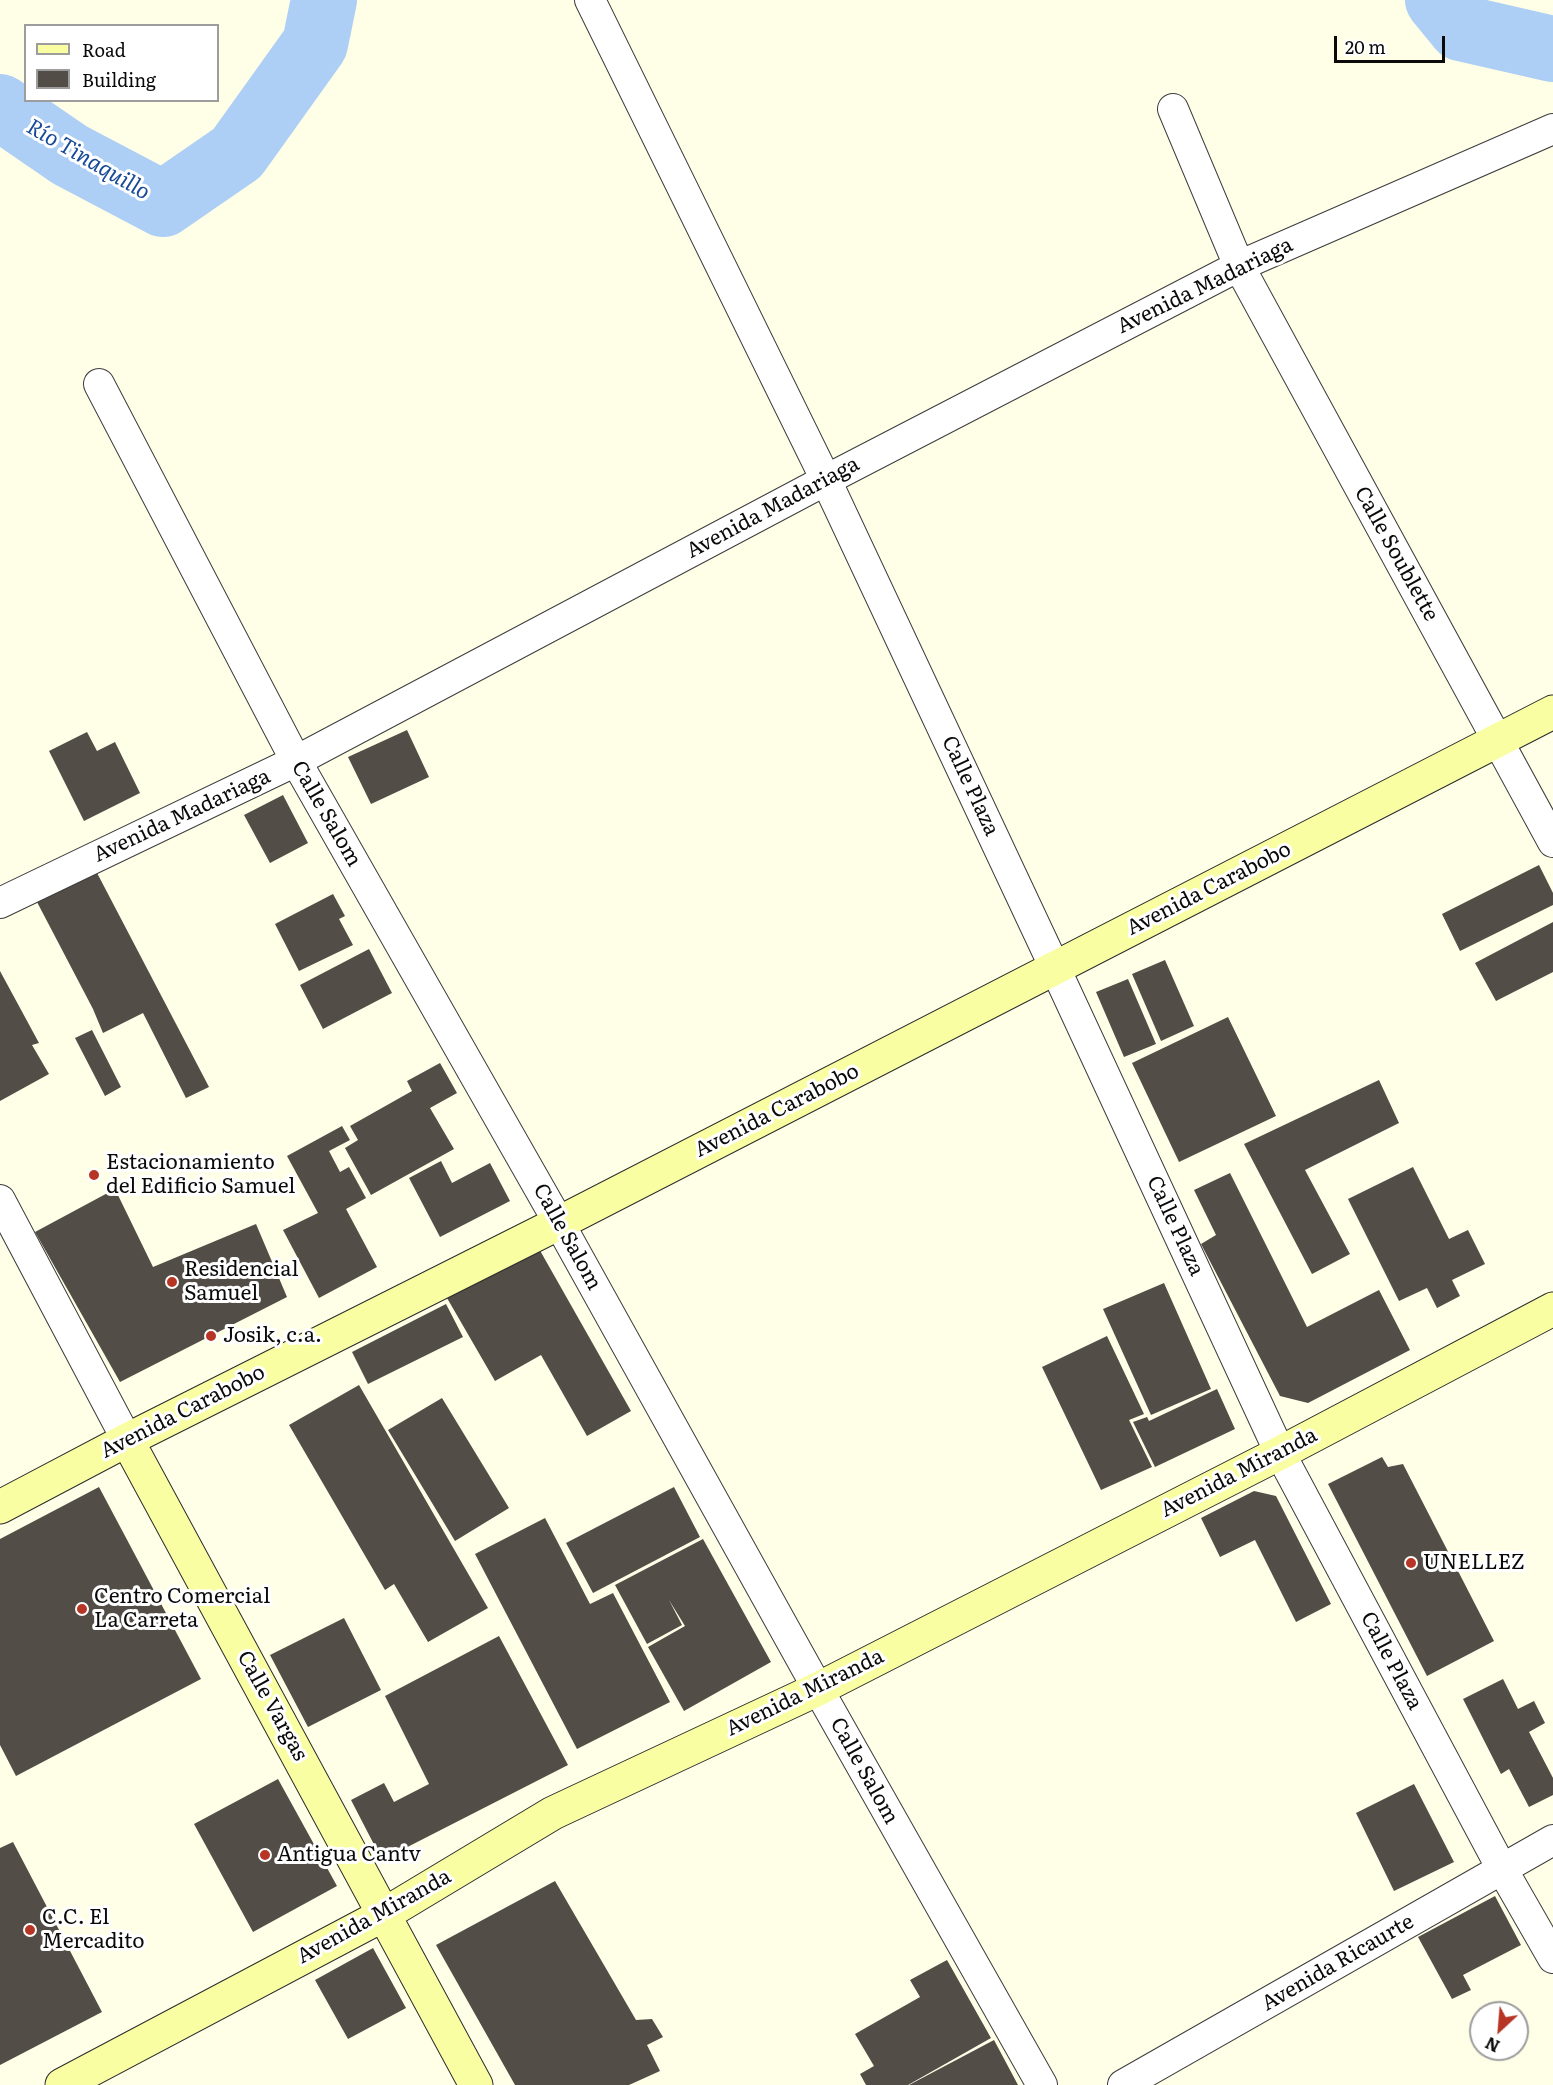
<!DOCTYPE html>
<html>
<head>
<meta charset="utf-8">
<style>
  body { margin:0 }
  #map { position:relative; width:1553px; height:2085px; overflow:hidden; background:#fffee7; font-family:Literata,serif }
  canvas { display:block }
  .legend { position:absolute; left:24px; top:24px; width:195px; height:78px; box-sizing:border-box; background:#fff; border:2px solid #9d9d9d; margin:0; padding:8px 10px; list-style:none; font-size:18px; color:#0a0a0a }
  .legend li { display:flex; align-items:center; gap:12px; height:30px }
  .legend b { width:30px; border:2px solid #9d9d9d }
  .north { position:absolute; left:1469px; top:2001px; width:60px; height:60px; box-sizing:border-box; background:#fff; border:2px solid #9d9d9d; border-radius:50%; rotate:206deg; font-size:16px; font-weight:700; line-height:24px; text-align:center; color:#0a0a0a }
  .north::after { content:''; display:block; margin:auto; width:21px; height:27px; background:#b73525; clip-path:polygon(50% 0,100% 100%,50% 72%,0 100%) }
  .scale { position:absolute; left:1334px; top:36px; width:111px; height:27px; box-sizing:border-box; border:3px solid #0a0a0a; border-top:0; padding-left:8px; font-size:18px; line-height:21px; white-space:nowrap; color:#0a0a0a; -webkit-text-stroke:4px #fff; paint-order:stroke }
</style>
</head>
<body>
<div id="map">
<canvas width="1553" height="2085"></canvas>
<ul class="legend">
<li><b style="height:8px;background:#fafea3"></b>Road</li>
<li><b style="height:16px;background:#524d47"></b>Building</li>
</ul>
<div class="north">N</div>
<div class="scale">20 m</div>
</div>
<script>
const c = document.querySelector('canvas').getContext('2d');
c.lineJoin = 'round';
function strokePath(path, color, width, dash) { c.strokeStyle = color; c.lineWidth = width; c.lineCap = dash ? 'butt' : 'round'; c.setLineDash(dash || []); c.stroke(path); }
function paint(path, color) { c.fillStyle = color; c.fill(path, 'evenodd'); }
function label(font, color, halo, rows, align = 'center') {
  c.font = font + ' Literata,serif'; c.lineWidth = 6; c.setLineDash([]); c.textBaseline = 'middle'; c.strokeStyle = halo; c.fillStyle = color; for (const [text, x, y, turn = 0] of rows) {
    c.save(); c.translate(x, y); c.rotate((+turn || 0) * Math.PI / 180); c.textAlign = isNaN(turn) ? turn : align; if (halo) c.strokeText(text, 0, 0); c.fillText(text, 0, 0); c.restore();
  }
}
strokePath(new Path2D(`
  M1438,0L1461,28L1553,49
  M0,107L70,155L163,204L237,153L315,44L324,0`), '#adcff5', 66);
paint(new Path2D(`
  M407,730L429,777L371,804L348,757Z
  M87,732L97,751L115,742L140,793L84,821L49,751Z
  M283,795L308,843L270,863L244,815Z
  M1539,865L1553,893V905L1460,951L1442,914Z
  M96,871L209,1087L186,1098L143,1013L103,1033L93,1009L37,902Z
  M333,894L345,916L339,919L353,945L299,971L275,924Z
  M1553,922V972L1496,1001L1475,963Z
  M369,949L392,993L323,1029L300,985Z
  M1165,960L1194,1026L1161,1041L1132,974Z
  M0,971L39,1043L32,1045L49,1074L0,1101Z
  M1128,979L1156,1044L1124,1057L1096,992Z
  M1228,1017L1276,1116L1179,1162L1132,1063Z
  M92,1030L121,1087L105,1096L75,1038Z
  M440,1063L457,1093L430,1108L454,1149L371,1195L345,1148L358,1140L350,1126L412,1091L407,1081Z
  M1379,1080L1399,1123L1305,1170L1350,1254L1312,1274L1244,1144Z
  M342,1126L350,1140L329,1151L340,1172L349,1167L366,1198L346,1209L377,1267L319,1298L283,1230L318,1213L287,1156Z
  M441,1161L452,1183L490,1163L510,1201L440,1237L409,1178Z
  M1413,1167L1449,1239L1468,1230L1485,1264L1452,1280L1460,1296L1437,1308L1427,1288L1399,1301L1348,1199Z
  M1230,1173L1307,1327L1379,1290L1410,1350L1308,1403L1280,1396L1201,1244L1216,1235L1194,1190Z
  M115,1189L153,1267L256,1224L287,1297L120,1382L35,1232Z
  M538,1247L631,1411L587,1436L541,1355L495,1381L447,1298Z
  M1164,1283L1211,1389L1151,1415L1103,1309Z
  M446,1304L463,1337L368,1384L352,1352Z
  M1107,1336L1144,1414L1129,1420L1152,1467L1101,1490L1042,1367Z
  M359,1385L488,1608L428,1642L394,1584L385,1590L289,1425Z
  M1217,1389L1235,1429L1155,1467L1133,1422L1147,1417L1149,1421Z
  M442,1398L509,1508L455,1541L388,1430Z
  M1382,1457L1388,1467L1403,1464L1494,1641L1427,1676L1328,1484Z
  M99,1487L201,1679L16,1776L0,1745V1539Z
  M674,1487L700,1537L593,1593L566,1543Z
  M1254,1491L1276,1496L1331,1604L1296,1622L1255,1540L1220,1557L1201,1518Z
  M545,1518L590,1604L613,1593L670,1702L577,1749L475,1554Z
  M703,1539L771,1662L684,1711L648,1647L685,1626L669,1600L682,1625L647,1644L615,1585Z
  M344,1618L381,1690L308,1727L270,1655Z
  M499,1636L568,1765L382,1860L351,1800L384,1783L394,1802L429,1784L385,1696Z
  M1503,1679L1518,1709L1534,1701L1545,1723L1529,1732L1553,1778V1795L1529,1807L1509,1769L1501,1774L1463,1699Z
  M278,1779L337,1886L253,1932L194,1824Z
  M1414,1784L1454,1862L1394,1891L1356,1813Z
  M13,1842L102,2012L0,2065V1848Z
  M555,1881L636,2020L652,2019L663,2037L647,2045L660,2071L629,2085H515L436,1945Z
  M1495,1896L1521,1945L1463,1975L1471,1990L1452,1999L1418,1937Z
  M373,1948L406,2008L348,2039L315,1980Z
  M947,1960L991,2038L908,2085H866L860,2074L874,2066L855,2034L920,1997L910,1980Z
  M994,2040L1018,2085H909Z`), '#524d47');
const street = new Path2D(`
  M590,0L826,480L1055,968L1280,1453L1502,1869L1553,1958
  M1173,109L1239,266L1553,842
  M99,384L296,761L559,1223L818,1689L1042,2085
  M0,903L296,761L826,480L1239,266L1553,129
  M0,1200L127,1440
  M1123,2085L1553,1840`);
const secondary = new Path2D(`
  M127,1440L476,2085
  M0,1507L127,1440L559,1223L1553,712
  M62,2085L385,1914L553,1813L818,1689L1280,1453L1553,1309`);
strokePath(street, '#3d3d3d', 32);
strokePath(secondary, '#2c2c2c', 35);
strokePath(street, '#fff', 30);
strokePath(secondary, '#fafea3', 33);
for (const [x, y, r, color] of [
  [94,1175,6,"#b73525"],
  [172,1282,6,"#b73525"],
  [211,1336,6,"#b73525"],
  [1411,1563,6,"#b73525"],
  [82,1609,6,"#b73525"],
  [265,1855,6,"#b73525"],
  [30,1930,6,"#b73525"]
]) { const dot = new Path2D(); dot.arc(x, y, r, 0, 2 * Math.PI); c.fillStyle = color; c.fill(dot); strokePath(dot, '#fff', 2); }
label('21px', '#0a0a0a', '#fff', [
  ["Avenida Madariaga",1205,286,-26],
  ["Avenida Madariaga",773,508,-28],
  ["Calle Soublette",1396,554,61],
  ["Calle Plaza",970,786,65],
  ["Calle Salom",326,814,60],
  ["Avenida Madariaga",182,816,-25],
  ["Avenida Carabobo",1209,889,-27],
  ["Avenida Carabobo",777,1111,-27],
  ["Calle Plaza",1175,1226,65],
  ["Calle Salom",567,1237,61],
  ["Avenida Carabobo",183,1412,-27],
  ["Avenida Miranda",1239,1473,-27],
  ["Calle Plaza",1391,1661,62],
  ["Avenida Miranda",805,1693,-26],
  ["Calle Vargas",272,1706,61],
  ["Calle Salom",864,1771,61],
  ["Avenida Miranda",374,1917,-29],
  ["Avenida Ricaurte",1338,1963,-30]
]);
label('21px', '#0a0a0a', '#fff', [
  ["Estacionamiento",106,1163],
  ["del Edificio Samuel",106,1187],
  ["Residencial",184,1270],
  ["Samuel",184,1294],
  ["Josik, c.a.",223,1336],
  ["UNELLEZ",1423,1563],
  ["Centro Comercial",94,1597],
  ["La Carreta",94,1621],
  ["Antigua Cantv",277,1855],
  ["C.C. El",42,1918],
  ["Mercadito",42,1942]
], 'left');
label('italic 22px', '#174b98', '#fff', [
  ["Río Tinaquillo",88,160,30]
]);
</script>
</body>
</html>
